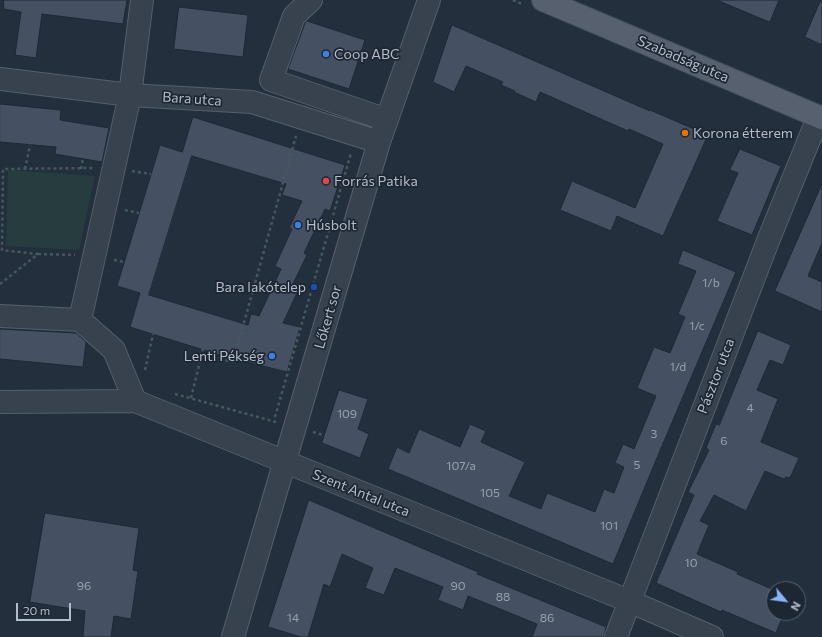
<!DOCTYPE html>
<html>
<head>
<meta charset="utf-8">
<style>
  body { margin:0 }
  #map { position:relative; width:822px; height:637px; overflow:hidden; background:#242f3e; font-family:Commissioner,sans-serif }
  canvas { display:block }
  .north { position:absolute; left:766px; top:581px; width:40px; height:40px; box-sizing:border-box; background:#1d2633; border:1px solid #59626f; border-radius:50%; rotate:119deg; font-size:11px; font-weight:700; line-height:16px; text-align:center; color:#b4bcc9 }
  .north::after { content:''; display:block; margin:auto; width:14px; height:18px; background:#8ab4f8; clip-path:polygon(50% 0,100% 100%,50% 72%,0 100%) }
  .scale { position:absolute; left:16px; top:603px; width:55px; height:18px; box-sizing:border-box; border:2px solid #b4bcc9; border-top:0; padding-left:5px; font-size:12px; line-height:14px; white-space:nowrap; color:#b4bcc9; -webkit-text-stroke:3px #1d2633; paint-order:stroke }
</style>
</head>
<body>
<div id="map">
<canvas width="822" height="637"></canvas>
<div class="north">N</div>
<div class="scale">20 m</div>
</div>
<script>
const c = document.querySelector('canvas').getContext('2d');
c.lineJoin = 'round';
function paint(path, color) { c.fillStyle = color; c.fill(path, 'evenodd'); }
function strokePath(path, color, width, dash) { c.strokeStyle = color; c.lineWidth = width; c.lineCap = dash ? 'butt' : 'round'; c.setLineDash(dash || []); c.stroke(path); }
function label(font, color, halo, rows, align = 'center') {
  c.font = font + ' Commissioner,sans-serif'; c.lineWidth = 3.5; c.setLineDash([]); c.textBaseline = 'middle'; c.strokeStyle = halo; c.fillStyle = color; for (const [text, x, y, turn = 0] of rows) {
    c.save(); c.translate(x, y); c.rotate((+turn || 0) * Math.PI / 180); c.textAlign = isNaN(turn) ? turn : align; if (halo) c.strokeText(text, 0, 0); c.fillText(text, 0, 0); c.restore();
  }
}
paint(new Path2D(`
  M8,170L95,176L79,250L6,246Z`), '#263c3f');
const building = new Path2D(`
  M4,0H127L123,24L42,14L36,58L15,55L21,12L4,9Z
  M717,0H779L770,22Z
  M821,0H822V45L805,37Z
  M179,7L248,15L243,57L174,49Z
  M307,21L365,40L349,89L288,69L305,23Z
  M452,25L650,111V110L708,135L663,236L617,216L611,231L560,210L572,181L635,208L663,144L629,129L628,131L540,92L536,102L514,92L515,91L501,85L503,82L466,66L454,92L433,82Z
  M0,104L61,110L60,120L109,128L102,162L55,154L56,147L0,142Z
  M193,117L345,165L330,211L325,209L304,253L307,255L290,290L297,293L283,323L300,327L287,372L226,357L130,327L140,293L117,286L160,145L182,152ZM192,156L286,184L282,195L302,201L289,228L292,229L275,266L281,269L259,316L251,314L248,325L149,295Z
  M740,149L781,166L752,235L717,221L738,173L730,170Z
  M822,184V243L808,276L822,282V312L775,291Z
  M683,250L736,272L659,453L613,564L388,469L397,447L409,453L419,429L460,447L470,424L486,431L481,442L525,462L509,496L541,509L547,493L595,512L604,489L614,493L624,467L615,463L623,444L634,449L656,396L637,388L654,347L670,353L685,317L678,314L696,271L678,264Z
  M0,329L76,333L86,342L83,367L0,359Z
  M758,331L791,345L783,365L770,360L757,390L778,399L761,442L799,458L790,478L786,477L784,479L765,471L746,511L714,495L700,521L709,525L697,554L738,572L737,574L774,590V613H784L776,633L722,610L721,612L656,583L694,495L688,492L709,450L706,448L716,424L719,425Z
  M339,390L368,399L358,429L369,434L360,458L322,443Z
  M309,500L478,572L477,574L606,627L604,637H532L537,624L468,596L463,610L438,600L443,587L395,568L384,595L365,588L373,568L342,554L330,587L324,584L308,637H301L268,627Z
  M45,513L139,528L133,570L138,571L131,619L114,616L111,637H83L85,611L30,602Z`);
paint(building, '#455162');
strokePath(building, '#1f2835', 1);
const minor = new Path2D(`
  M311,0L294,16L271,80L387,120
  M0,79L130,95L252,102L379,142
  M0,316L80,320L114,350L135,401
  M80,320L130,95L142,0
  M0,402L135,401L629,601L712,637
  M233,637L379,142L429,0
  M616,637L768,241L813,130L822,117`);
const major = new Path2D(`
  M543,0L822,118`);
strokePath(minor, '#565f6c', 24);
strokePath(major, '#414a57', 24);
strokePath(new Path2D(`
  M513,0L524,5
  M25,169L30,145
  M81,169L83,158
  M132,171L151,174
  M125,210L139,213
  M38,254L75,255
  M114,260L124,262
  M0,284L38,254L2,250L3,169L94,168
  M202,355L233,362L296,136
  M145,370L153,334
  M175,394L276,422
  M191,398L203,349
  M275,417L351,153
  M313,432L323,435`), '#44595c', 2.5, [3, 3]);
strokePath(minor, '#38414e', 22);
strokePath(major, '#56606e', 22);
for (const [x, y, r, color] of [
  [326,54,4,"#3f7fe0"],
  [685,133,4,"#e8710a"],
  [326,181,4,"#e0444e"],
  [298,225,4,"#3f7fe0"],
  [314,287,4,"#1a4fb4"],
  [272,356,4,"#3f7fe0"]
]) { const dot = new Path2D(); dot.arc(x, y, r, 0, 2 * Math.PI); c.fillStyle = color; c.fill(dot); strokePath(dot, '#1d2633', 1.5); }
label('12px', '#98a1af', null, [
  ["1/b",711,283],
  ["1/c",697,326],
  ["1/d",678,367],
  ["4",750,408],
  ["109",347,414],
  ["3",654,434],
  ["6",724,441],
  ["5",637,465],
  ["107/a",461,466],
  ["105",490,493],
  ["101",609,526],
  ["10",691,563],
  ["96",84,586],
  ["90",458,586],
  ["88",503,597],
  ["14",293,618],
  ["86",547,618]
]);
label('14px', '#b4bcc9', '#1d2633', [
  ["Coop ABC",334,54],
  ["Korona étterem",693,133],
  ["Forrás Patika",334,181],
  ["Húsbolt",306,225],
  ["Bara lakótelep",306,287,"right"],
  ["Lenti Pékség",264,356,"right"]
], 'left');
label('14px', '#b4bcc9', '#1d2633', [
  ["Szabadság utca",683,59,23],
  ["Bara utca",192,99,4],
  ["Lőkert sor",328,317,-74],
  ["Pásztor utca",716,376,-69],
  ["Szent Antal utca",361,493,22]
]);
</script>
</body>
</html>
